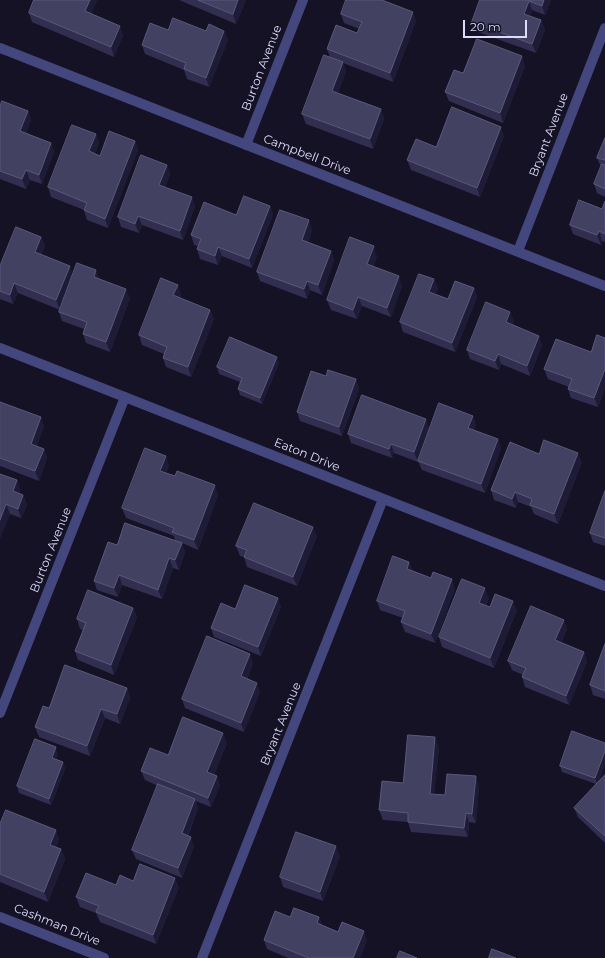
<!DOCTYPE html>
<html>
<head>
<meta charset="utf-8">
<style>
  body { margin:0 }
  #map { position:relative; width:605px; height:958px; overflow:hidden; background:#141224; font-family:Montserrat,sans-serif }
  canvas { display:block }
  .scale { position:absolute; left:463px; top:20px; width:64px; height:18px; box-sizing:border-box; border:2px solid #dbdbfa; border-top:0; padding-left:5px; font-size:12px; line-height:14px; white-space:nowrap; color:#dbdbfa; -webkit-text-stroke:3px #141224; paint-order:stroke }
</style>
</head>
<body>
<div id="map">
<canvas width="605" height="958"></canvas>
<div class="scale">20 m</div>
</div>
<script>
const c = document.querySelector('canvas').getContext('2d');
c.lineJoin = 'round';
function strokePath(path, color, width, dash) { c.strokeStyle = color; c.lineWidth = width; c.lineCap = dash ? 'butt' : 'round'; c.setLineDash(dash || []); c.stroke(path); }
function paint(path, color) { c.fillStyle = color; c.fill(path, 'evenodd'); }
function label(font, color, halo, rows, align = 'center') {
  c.font = font + ' Montserrat,sans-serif'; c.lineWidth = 3; c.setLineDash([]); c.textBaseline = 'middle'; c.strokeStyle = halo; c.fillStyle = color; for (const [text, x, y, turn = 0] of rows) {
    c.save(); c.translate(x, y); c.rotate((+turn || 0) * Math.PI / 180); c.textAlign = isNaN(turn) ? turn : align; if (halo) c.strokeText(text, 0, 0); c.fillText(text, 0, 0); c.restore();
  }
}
strokePath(new Path2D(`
  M0,48L605,286
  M246,145L303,0
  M518,251L605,28
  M0,348L605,586
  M0,713L125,397
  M0,917L104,958
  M202,958L383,499`), '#43477d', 10);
paint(new Path2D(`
  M34,0H97L91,14L123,35L114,57L32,22L29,13Z
  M179,0H246L236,24Z
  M480,0H551L545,15L532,10L530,16L541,20L545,30L536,53L475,31L472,22Z
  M341,14L416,21L393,82L343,63L346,71L338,93L381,109L384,119L373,149L306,124L302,114L330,57L327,49L357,33L359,29L344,23Z
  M168,30L224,31L228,40L209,87L187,79L184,70L145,54L142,45Z
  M525,66L503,123L449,101L445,92L463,73Z
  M0,107L28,111L31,120L26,133L51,143L54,152L42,184L30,180L26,189L0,179Z
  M96,134L99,143L95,154L100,156L135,141L138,150L108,228L87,220L84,210L51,197L48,187Z
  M504,136L480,197L411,170L407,160Z
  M605,138V197L597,193L594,184L601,167L597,158Z
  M167,165L170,174L165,187L195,206L183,240L142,225L139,233L121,227L118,217Z
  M605,201V242L602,241L601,245L573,234L570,225L602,209Z
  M270,206L273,215L252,268L222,256L218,265L200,259L197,249L198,246L194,245L191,235L236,215Z
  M312,230L308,242L331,251L334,260L322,295L310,290L307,299L260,281L257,272Z
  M41,237L45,246L41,255L73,274L100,279L130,298L110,352L86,343L83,334L84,329L62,321L59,312L60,310L18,293L13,304L0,299V266Z
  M377,256L373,267L402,286L391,317L362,306L357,319L331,310L327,300Z
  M434,279L438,289L435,294L448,299L474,288L477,297L455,352L403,332L400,322Z
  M181,294L180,298L210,310L214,319L191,377L166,367L163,358L164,354L142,345L139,335Z
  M514,321L512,325L542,345L530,376L501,364L499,370L470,359L467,350Z
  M605,338V388L598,407L571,398L568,389L569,387L548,379L544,369L591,352Z
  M279,363L262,404L240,395L238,389L240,382L219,374L217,367Z
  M326,376L356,379L359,389L342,436L300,421L297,412Z
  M0,402L44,426L37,446L44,449L47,458L39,481L0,466Z
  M476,425L474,430L498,439L501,448L485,493L422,470L418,461L423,447L418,462L394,453L392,458L351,443L348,434Z
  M539,454L582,462L558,524L534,514L531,507L518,502L516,508L494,500L491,490Z
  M169,465L166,473L218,495L198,550L182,543L185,552L179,570L173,568L162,599L122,585L118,597L97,590L94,581L117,545L175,541L174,536L126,518L122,508Z
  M0,474L17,480L20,490L19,493L23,495L27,505L21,518L10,514L0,538Z
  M605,491V546L593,542L590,533Z
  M317,536L297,586L247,567L244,557L240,556L236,546Z
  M409,562L412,570L455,588L435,643L405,632L401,622L403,618L380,610L377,601Z
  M489,598L486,606L490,607L517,610L494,668L442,647L439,637Z
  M281,607L261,656L214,637L211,628Z
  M133,608L137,617L114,675L78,660L75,651L83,630L80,629L77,619Z
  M567,629L561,643L584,652L587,662L569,705L525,687L522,677L523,675L512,670L508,661Z
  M605,644V699L593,695L590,685Z
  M253,663L247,679L260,692L244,732L185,708L182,699Z
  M127,688L130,698L120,724L105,718L90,756L39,737L35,727L49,708Z
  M572,731L599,781L605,775V843L578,817L574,808L596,784L562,772L560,766Z
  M227,743L214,775L220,785L211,807L196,801L198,808L188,836L194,846L182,878L136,859L132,850L158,786L145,780L141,771L168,755Z
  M439,747L434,794L445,795L479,786L476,823L469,822L468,837L411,832L408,822L383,820L379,810L403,783Z
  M58,754L56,759L63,762L65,769L51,805L19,793L17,786Z
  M0,824L59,839L56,847L61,849L65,859L48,902L0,882Z
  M340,856L323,901L283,887L280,877Z
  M133,881L179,887L156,944L100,922L96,913L80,907L76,897L116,885Z
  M290,917H319L322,925L338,932L367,940L360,958H288L267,949L264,940Z`), '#312e50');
paint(new Path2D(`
  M90,0H97L89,21L85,11Z
  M238,0H246L236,24L233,14Z
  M544,0H551L545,15L542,6Z
  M529,1L532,10L527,23L524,14Z
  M413,12L416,21L393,82L390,73Z
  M541,20L545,30L536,53L532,44Z
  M120,26L123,35L114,57L111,47Z
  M224,31L228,40L209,87L206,78Z
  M522,56L525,66L503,123L500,113Z
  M343,62L346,71L335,101L332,91Z
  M381,109L384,119L373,149L370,139Z
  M28,111L31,120L24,141L20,131Z
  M501,127L504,136L480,197L477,188Z
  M96,134L99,143L93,161L89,151Z
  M135,141L138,150L108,228L105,219Z
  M51,143L54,152L42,184L39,175Z
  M167,165L170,174L163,194L159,185Z
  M26,170L30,180L26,189L22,179Z
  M192,197L195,206L183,240L180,231Z
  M270,206L273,215L252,268L249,259Z
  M138,216L142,225L139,233L135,224Z
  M309,220L312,230L305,249L302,240Z
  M599,231L602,241L601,245L597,235Z
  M41,237L45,246L38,262L35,252Z
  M374,246L377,256L370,274L367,264Z
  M218,247L222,256L218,265L215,256Z
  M331,251L334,260L322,295L318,285Z
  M70,266L73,276L60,310L56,300Z
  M96,270L100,279L94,277Z
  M399,276L402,286L391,317L387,308Z
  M434,279L438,289L433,302L429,292Z
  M307,281L310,290L307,299L304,289Z
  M14,283L18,293L13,304L10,295Z
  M178,285L181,294L177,305L173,295Z
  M474,288L477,297L455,352L452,343Z
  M126,289L130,298L110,352L106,342Z
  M358,297L362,306L357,319L353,310Z
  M210,310L214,319L191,377L188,367Z
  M510,312L514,321L509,332L506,322Z
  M539,336L542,345L530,376L527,366Z
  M498,354L501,364L499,370L495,361Z
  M277,357L279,363L262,404L260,398Z
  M605,369V388L598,407L594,398Z
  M356,379L359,389L342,436L339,427Z
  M473,416L476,425L472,438L468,428Z
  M41,417L44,426L34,454L31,444Z
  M426,419L430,429L418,462L414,452Z
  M498,439L501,448L485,493L481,484Z
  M391,444L394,453L392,458L389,449Z
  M44,449L47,458L39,481L35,471Z
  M578,453L582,462L558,524L554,514Z
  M166,456L169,465L164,481L160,471Z
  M17,480L20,490L16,500L13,491Z
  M215,485L218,495L198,550L194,540Z
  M515,492L518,502L516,508L512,499Z
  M23,495L27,505L21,518L18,509Z
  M6,504L10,514L0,538V520Z
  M313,527L317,536L297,586L293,577Z
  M182,543L185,552L179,570L175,560Z
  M169,558L173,568L162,599L158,590Z
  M409,562L412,571L407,569Z
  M119,575L122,585L118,597L114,588Z
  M452,579L455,588L435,643L431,634Z
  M485,588L489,598L483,613L479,603Z
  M278,598L281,607L261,656L258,647Z
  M513,601L517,610L494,668L490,658Z
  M133,608L137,617L114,675L111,665Z
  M564,620L567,629L558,650L555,640Z
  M584,652L587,662L569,705L566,696Z
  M250,654L253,663L244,686L241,676Z
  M257,683L260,692L244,732L241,723Z
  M127,688L130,698L120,724L117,714Z
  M101,709L105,718L90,756L87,746Z
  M223,733L227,743L211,782L207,772Z
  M435,737L439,747L433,803L430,794Z
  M56,747L58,754L54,764L52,758Z
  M605,751V765L598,785L595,778Z
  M63,762L65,769L51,805L49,799Z
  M217,776L220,785L211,807L208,798Z
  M476,776L479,786L476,823L472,814Z
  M195,799L198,808L185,842L182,833Z
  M466,813L469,822L468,837L464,828Z
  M56,830L59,839L53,854L50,845Z
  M191,837L194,846L182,878L178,868Z
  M336,846L340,856L323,901L320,892Z
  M61,849L65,859L48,902L44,892Z
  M175,878L179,887L156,944L153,935Z
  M319,917L323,927L317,923Z
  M364,931L367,940L360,958H353Z`), '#1e1b37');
const building = new Path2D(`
  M34,0H90L85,11L120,26L111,47L29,13Z
  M198,0H238L233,14Z
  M346,0H382L413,12L390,73L327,49L336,25L357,33L362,22L341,14Z
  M480,0H544L542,6L529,1L524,14L541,20L532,44L472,22Z
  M173,18L206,31L209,24L224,31L206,78L184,69L186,63L142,45L150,23L168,30Z
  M477,39L522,56L500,113L445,92L454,70L463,73Z
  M324,55L343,62L332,91L381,109L370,139L302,114Z
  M2,101L28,111L20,131L51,143L39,175L26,170L22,179L0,171V107Z
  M452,107L501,127L477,188L407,160L416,139L436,147Z
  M72,125L96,134L89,151L100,156L109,131L135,141L105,219L84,210L87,203L48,187Z
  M605,138V160L597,158Z
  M141,155L167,165L159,185L192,197L180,231L138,216L135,224L118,217Z
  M602,164L605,165V189L594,184Z
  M244,196L270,206L249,259L218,247L215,256L197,249L201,239L191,235L204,202L236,215Z
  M579,200L602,209L605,201V234L599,231L597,235L570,225Z
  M280,210L309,220L302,240L331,251L318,285L307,281L304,289L257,272Z
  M16,227L41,237L35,252L70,266L56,300L14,283L10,295L0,291V266Z
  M350,237L374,246L367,264L399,276L387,308L358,297L353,310L327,300Z
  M77,263L96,270L94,277L126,289L106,342L83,334L87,322L59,312Z
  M419,274L434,279L429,292L448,299L455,281L474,288L452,343L400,322Z
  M161,278L178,285L173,295L210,310L188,367L163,358L167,347L139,335Z
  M486,302L510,312L506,322L539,336L527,366L498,354L495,361L467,350Z
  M597,335L605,338V369L594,398L568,389L572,379L544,369L556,339L591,352Z
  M230,337L277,357L260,398L238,389L242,378L217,367Z
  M328,370L356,379L339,427L297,412L311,371L326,376Z
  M362,395L426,419L414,452L391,444L389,449L348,434Z
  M0,402L41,417L31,444L44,449L35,471L0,458Z
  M439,403L473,416L468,428L498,439L481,484L418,461Z
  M544,440L578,453L554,514L530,505L532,499L515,492L512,499L491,490L510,442L539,454Z
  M145,448L166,456L160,471L175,476L177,471L215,485L194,540L172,532L174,528L122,508Z
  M0,474L17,480L13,491L23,495L18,509L6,504L0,520Z
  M605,491V538L590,533Z
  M254,503L313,527L293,577L244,557L247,550L236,546Z
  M125,523L182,543L175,560L169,558L158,590L119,575L114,588L94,581L108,542L117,545Z
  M393,556L409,562L407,569L431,578L433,572L452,579L431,634L401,622L405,611L377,601Z
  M462,579L485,588L479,603L490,607L495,594L513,601L490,658L439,637Z
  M245,585L278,598L258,647L211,628L221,603L235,609Z
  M88,590L133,608L111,665L75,651L86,623L77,619Z
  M531,606L564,620L555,640L584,652L566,696L522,677L526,668L508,661Z
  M207,636L250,654L241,676L257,683L241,723L182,699Z
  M605,644V691L590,685Z
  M65,665L127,688L117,714L101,709L87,746L35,727L43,706L49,708Z
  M183,717L223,733L207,772L217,776L208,798L141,771L150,748L168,755Z
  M572,731L605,743V751L595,778L560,766Z
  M408,735L435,737L430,794L445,795L447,774L476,776L472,814L466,813L464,828L408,822V813L379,810L382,781L403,783Z
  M35,739L56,747L52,758L63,762L49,799L17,786Z
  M605,775V836L574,808Z
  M158,784L195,799L182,833L191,837L178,868L132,850Z
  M6,810L56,830L50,845L61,849L44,892L0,874V824Z
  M296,832L336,846L320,892L280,877Z
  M140,864L175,878L153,935L96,912L99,906L76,897L86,873L116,885L120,875L133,881Z
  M294,908L319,917L317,923L338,932L342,922L364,931L353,958H309L264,940L275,911L290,917Z
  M492,949L516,958H489Z
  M400,951L417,958H397Z`);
paint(building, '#434162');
strokePath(building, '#5b597a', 1);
label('12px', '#dbdbfa', '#141224', [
  ["Burton Avenue",262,68,-69],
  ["Bryant Avenue",549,135,-69],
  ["Campbell Drive",307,155,21],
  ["Eaton Drive",307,455,22],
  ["Burton Avenue",51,550,-68],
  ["Bryant Avenue",281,724,-68],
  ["Cashman Drive",57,925,22]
]);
</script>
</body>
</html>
